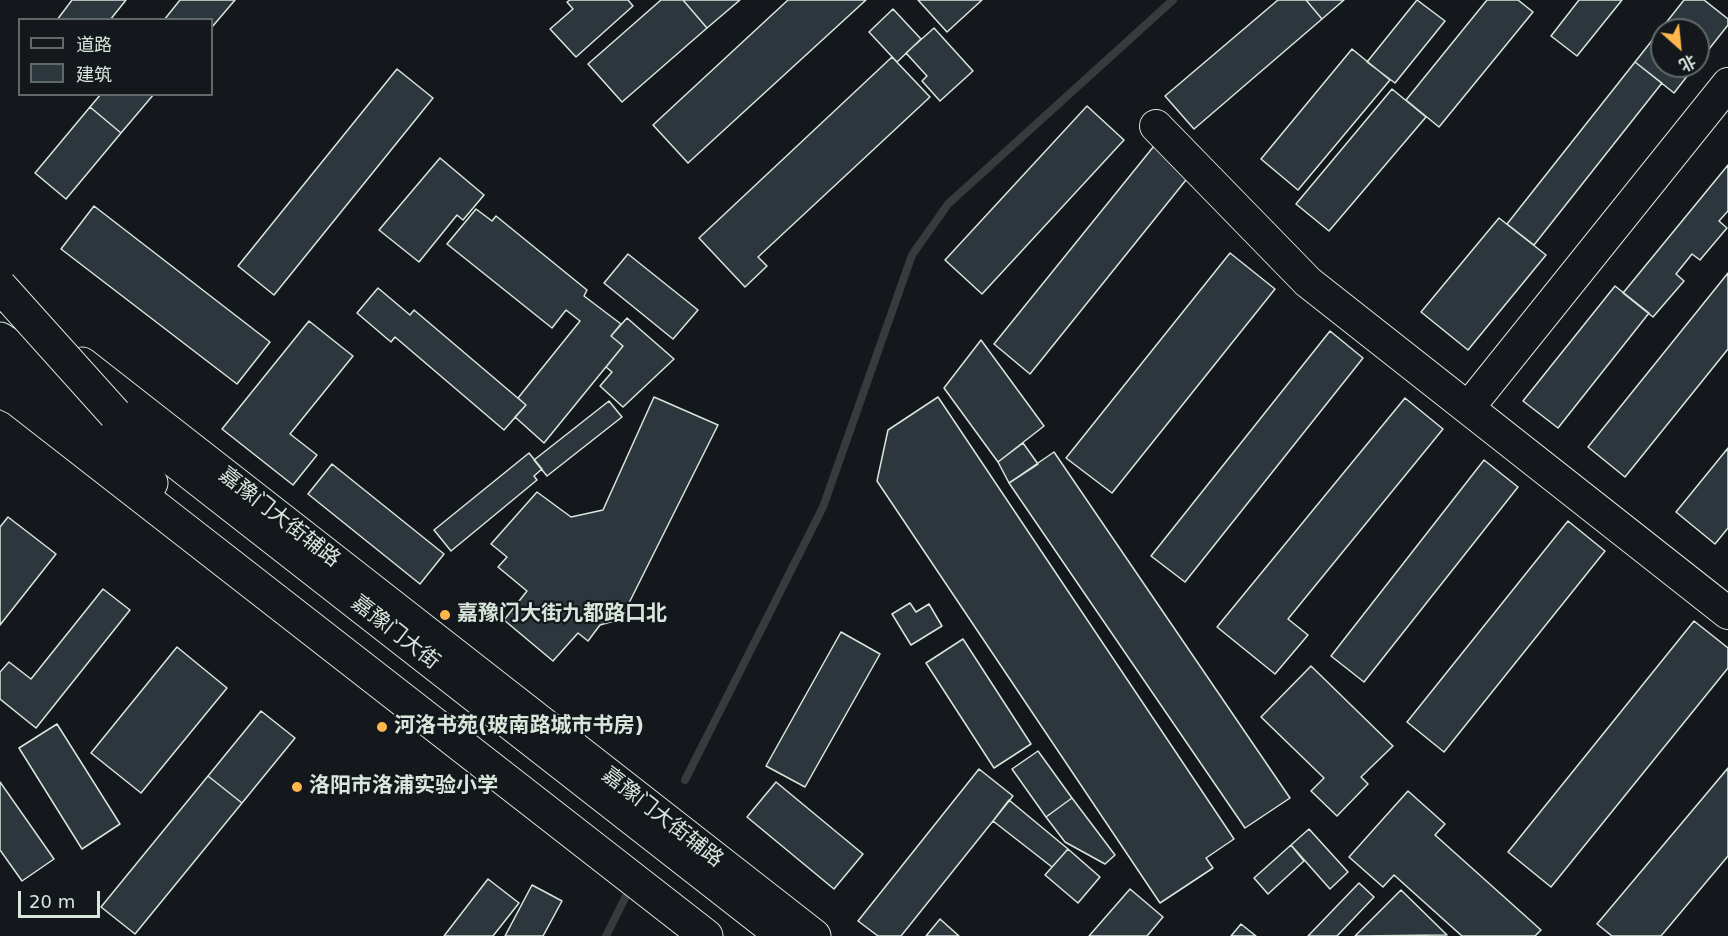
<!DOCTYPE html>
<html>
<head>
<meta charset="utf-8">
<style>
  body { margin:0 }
  #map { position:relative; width:1728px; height:936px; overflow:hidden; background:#14181c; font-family:"DejaVu Sans","Noto Sans SC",sans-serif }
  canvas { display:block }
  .legend { position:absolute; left:18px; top:18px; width:195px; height:78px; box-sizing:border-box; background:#14181c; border:2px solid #626a69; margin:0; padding:8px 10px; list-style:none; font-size:18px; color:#d8e6dc }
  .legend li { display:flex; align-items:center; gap:12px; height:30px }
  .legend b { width:30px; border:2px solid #626a69 }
  .north { position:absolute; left:1650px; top:18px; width:60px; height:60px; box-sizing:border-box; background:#14181c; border:2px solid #626a69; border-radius:50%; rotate:153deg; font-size:16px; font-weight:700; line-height:24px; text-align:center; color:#d8e6dc }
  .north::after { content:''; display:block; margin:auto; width:21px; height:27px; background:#ffb74d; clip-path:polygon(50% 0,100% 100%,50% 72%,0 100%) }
  .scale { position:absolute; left:18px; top:891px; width:82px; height:27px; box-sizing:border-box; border:3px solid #d8e6dc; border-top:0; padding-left:8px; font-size:18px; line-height:21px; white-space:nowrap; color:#d8e6dc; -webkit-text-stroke:4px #14181c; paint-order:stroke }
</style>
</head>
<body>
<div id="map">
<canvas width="1728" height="936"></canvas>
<ul class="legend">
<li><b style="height:8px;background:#14181c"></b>道路</li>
<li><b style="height:16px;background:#2c363c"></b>建筑</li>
</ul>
<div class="north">北</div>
<div class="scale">20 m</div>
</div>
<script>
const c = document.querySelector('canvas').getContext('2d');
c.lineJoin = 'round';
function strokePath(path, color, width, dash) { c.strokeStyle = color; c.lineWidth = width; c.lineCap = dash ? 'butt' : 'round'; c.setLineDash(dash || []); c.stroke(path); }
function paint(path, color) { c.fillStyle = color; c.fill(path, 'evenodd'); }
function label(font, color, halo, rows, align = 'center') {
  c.font = font + ' "DejaVu Sans","Noto Sans SC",sans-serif'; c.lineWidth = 4.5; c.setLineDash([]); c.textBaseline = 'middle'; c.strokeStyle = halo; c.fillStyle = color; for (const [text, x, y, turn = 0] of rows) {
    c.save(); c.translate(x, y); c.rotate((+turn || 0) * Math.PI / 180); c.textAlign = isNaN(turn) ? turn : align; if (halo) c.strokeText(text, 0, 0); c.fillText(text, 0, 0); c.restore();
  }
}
strokePath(new Path2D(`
  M685,780L823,507L912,255L948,204L1173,0
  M606,936L627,894`), '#363b3e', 8);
const building = new Path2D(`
  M72,0H126L110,20H57Z
  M180,0H235L212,27V20H164Z
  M570,0H628L633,6L576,57L550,29L573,9L567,2Z
  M661,0H683L707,28L622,102L588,64Z
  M683,0H740L707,28Z
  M788,0H866L688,163L653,125Z
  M918,0H982L947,32Z
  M1278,0H1306L1322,19L1194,129L1165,96Z
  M1306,0H1344L1322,19Z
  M1417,0L1445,21L1395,83L1367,62Z
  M1487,0H1518L1533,12L1439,127L1406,100Z
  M1579,0H1622L1577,56L1551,36Z
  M1684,0H1704L1728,19V25L1698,63V30H1662V66H1695L1674,93L1635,62Z
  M893,9L921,39L897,62L869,32Z
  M934,28L973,71L940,101L922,81L927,76L906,53Z
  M1352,49L1390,80L1298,190L1261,159Z
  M892,57L930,97L758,257L767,266L745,287L699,238Z
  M1635,62L1662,83L1534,245L1507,224Z
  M397,69L433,98L274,295L238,266Z
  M1392,89L1426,117L1329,231L1296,204Z
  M101,94H154L121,133L90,107Z
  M1087,106L1124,140L982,294L945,260Z
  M90,107L121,133L66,199L35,173Z
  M1154,146L1190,175L1030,374L994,344Z
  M440,158L484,195L463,220L457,215L419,262L379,230Z
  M1728,165V211L1719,221L1727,228L1700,260L1692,254L1676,274L1684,281L1653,317L1623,293Z
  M94,206L270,342L237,384L61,249Z
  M476,209L492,221L496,216L587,290L584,296L621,324L611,336L623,346L544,443L515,417L526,405L518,398L580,321L566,310L552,328L447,244Z
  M1499,218L1546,255L1468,350L1421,312Z
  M1230,253L1275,289L1112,493L1066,458Z
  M628,254L698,310L673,339L604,283Z
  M1728,273V349L1625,477L1588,447Z
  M1615,286L1649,313L1558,428L1523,401Z
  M378,288L410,315L414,310L526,405L504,430L395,337L391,342L357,313Z
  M627,318L674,359L623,407L600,386L612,372L606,367L623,346L611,336Z
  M309,321L353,356L290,434L317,455L293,485L222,429Z
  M1330,331L1363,358L1185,582L1151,556Z
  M981,340L1044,426L998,462L944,388Z
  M654,397L718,425L621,619L600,625L588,641L578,633L553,661L504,620L527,591L498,567L507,557L491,544L537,492L571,517L603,510Z
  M938,397L1234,839L1206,858L1213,868L1160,903L877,481L888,430Z
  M1405,398L1443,429L1288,619L1308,635L1275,674L1217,627Z
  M609,401L622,417L547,476L534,460Z
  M1023,443L1038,464L1009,483L998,462Z
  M1728,448V528L1715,544L1676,512Z
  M1054,452L1290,798L1245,828L1009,483Z
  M529,453L542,469L534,476L537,480L451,551L434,530Z
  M1484,460L1518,487L1364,682L1331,656Z
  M332,464L444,554L420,584L308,494Z
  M8,517L56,554L0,625V527Z
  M1568,521L1605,551L1444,752L1407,722Z
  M103,589L130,610L36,728L0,699V672L9,662L31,679Z
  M910,603L916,612L929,604L942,626L911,645L892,614Z
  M1694,621L1728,648V668L1551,887L1508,852Z
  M841,632L880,654L805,787L766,766Z
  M963,639L1031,744L994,768L926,663Z
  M177,647L227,688L141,793L91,753Z
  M1311,666L1393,746L1361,777L1368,784L1337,816L1311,791L1324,778L1261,717Z
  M261,711L295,738L242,803L208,776Z
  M57,724L120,824L82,849L19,748Z
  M1038,751L1072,798L1046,817L1012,769Z
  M1728,768V856L1661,936H1612L1597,924Z
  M979,769L1013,796L901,936H878L858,921Z
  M208,776L242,803L135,934L101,907Z
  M0,782L54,859L22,881L0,850Z
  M776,782L863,854L834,889L747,817Z
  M1408,791L1445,824L1435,835L1541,930L1535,936H1462L1394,875L1383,887L1349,857Z
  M1072,798L1115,855L1105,864L1065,842L1046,817Z
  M1009,800L1068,849L1052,867L993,821Z
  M1309,829L1348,872L1330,889L1291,845Z
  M1291,845L1304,861L1268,894L1254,878Z
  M1068,849L1100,877L1078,903L1045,875Z
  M488,879L519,903L493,936H444Z
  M1359,883L1374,897L1337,936H1308Z
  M532,885L562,901L543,936H505Z
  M1130,889L1163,917L1147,936H1089Z
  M1401,890L1447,935L1355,936Z
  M940,919L959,936H926Z
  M1241,924L1256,936H1231Z`);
paint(building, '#2c363c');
strokePath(building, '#d8e6dc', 1.5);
const minor = new Path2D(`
  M1156,126L1308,282L1728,613
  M1468,408L1728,84`);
const major = new Path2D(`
  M0,362L151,483
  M82,364L814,936`);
const highway = new Path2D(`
  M0,339L115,414L783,936
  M0,391L17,399L706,936`);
strokePath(minor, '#d8e6dc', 34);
strokePath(major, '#d8e6dc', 35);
strokePath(highway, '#d8e6dc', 35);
strokePath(minor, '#14181c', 32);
strokePath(major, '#14181c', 33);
strokePath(highway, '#14181c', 33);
const highwayBridge = new Path2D(`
  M0,286L115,414`);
strokePath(highwayBridge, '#d8e6dc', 35, []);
strokePath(highwayBridge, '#14181c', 33);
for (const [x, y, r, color] of [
  [445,615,6,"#ffb74d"],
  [382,727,6,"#ffb74d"],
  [297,787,6,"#ffb74d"]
]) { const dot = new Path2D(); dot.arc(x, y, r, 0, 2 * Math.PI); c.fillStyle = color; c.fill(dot); strokePath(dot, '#14181c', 2); }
label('21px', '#d8e6dc', '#14181c', [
  ["嘉豫门大街辅路",279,518,38],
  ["嘉豫门大街",395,633,38],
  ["嘉豫门大街辅路",662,818,38]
]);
label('bold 21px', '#d8e6dc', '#14181c', [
  ["嘉豫门大街九都路口北",457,615],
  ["河洛书苑(玻南路城市书房)",394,727],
  ["洛阳市洛浦实验小学",309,787]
], 'left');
</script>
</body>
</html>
